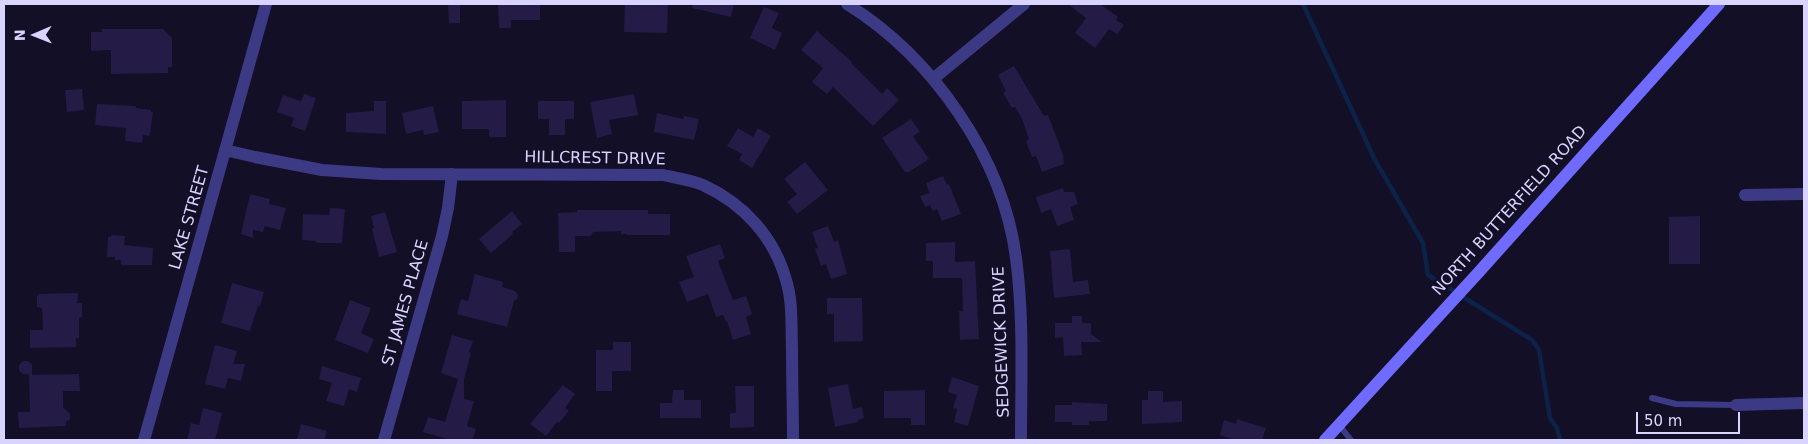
<!DOCTYPE html>
<html>
<head>
<meta charset="utf-8">
<style>
  body { margin:0 }
  #map { position:relative; width:1808px; height:444px; overflow:hidden; background:#130f26; font-family:"DejaVu Sans",sans-serif }
  canvas { display:block }
  .frame { position:absolute; inset:0; border:5px solid #d9d4ff; pointer-events:none }
  .north { position:absolute; left:10px; top:10px; width:50px; height:50px; -webkit-text-stroke:4px #130f26; paint-order:stroke; rotate:269deg; font-size:14px; font-weight:700; line-height:20px; text-align:center; color:#d9d4ff }
  .north::after { content:''; display:block; margin:auto; width:18px; height:22px; background:#d9d4ff; clip-path:polygon(50% 0,100% 100%,50% 72%,0 100%) }
  .scale { position:absolute; left:1636px; top:412px; width:104px; height:22px; box-sizing:border-box; border:2px solid #d9d4ff; border-top:0; padding-left:6px; font-size:15px; line-height:18px; white-space:nowrap; color:#d9d4ff; -webkit-text-stroke:4px #130f26; paint-order:stroke }
</style>
</head>
<body>
<div id="map">
<canvas width="1808" height="444"></canvas>
<div class="frame"></div>
<div class="north">N</div>
<div class="scale">50 m</div>
</div>
<script>
const c = document.querySelector('canvas').getContext('2d');
c.lineJoin = 'round';
function strokePath(path, color, width, dash) { c.strokeStyle = color; c.lineWidth = width; c.lineCap = dash ? 'butt' : 'round'; c.setLineDash(dash || []); c.stroke(path); }
function paint(path, color) { c.fillStyle = color; c.fill(path, 'evenodd'); }
function label(font, color, halo, rows, align = 'center') {
  c.font = font + ' "DejaVu Sans",sans-serif'; c.lineWidth = 5; c.setLineDash([]); c.textBaseline = 'middle'; c.strokeStyle = halo; c.fillStyle = color; for (const [text, x, y, turn = 0] of rows) {
    c.save(); c.translate(x, y); c.rotate((+turn || 0) * Math.PI / 180); c.textAlign = isNaN(turn) ? turn : align; if (halo) c.strokeText(text, 0, 0); c.fillText(text, 0, 0); c.restore();
  }
}
strokePath(new Path2D(`
  M1303,4L1375,160L1423,243L1428,275L1532,340L1539,350L1550,418L1557,428L1560,440`), '#0c2248', 4.5);
paint(new Path2D(`
  M448,4H460V23H449Z
  M498,4H540V20H511V28H499Z
  M625,4H668L667,33L624,32Z
  M693,4H734L731,17L692,8Z
  M1068,4H1100L1118,17L1116,20L1124,25L1117,34L1109,29L1095,48L1075,33L1086,18Z
  M764,7L779,13L772,28L782,33L775,50L750,38Z
  M102,29H163L172,38V67H168V73L111,74V50L91,51V32H102Z
  M817,31L852,62L851,63L882,94L887,88L899,100L873,126L833,87L827,94L812,82L823,68L801,50Z
  M1014,66L1044,116L1048,115L1063,155L1064,164L1042,172L1036,156L1032,157L1026,141L1029,139L1022,119L1015,107L1012,108L1003,93L1006,91L998,75Z
  M82,89L84,110L67,112L65,90Z
  M304,94L316,98L305,131L291,126L294,118L277,112L283,95L301,101Z
  M634,94L638,115L609,120L612,134L597,138L590,102Z
  M506,100V137H489V129H462V101Z
  M374,101H386V134L346,132V113L374,111Z
  M538,101H574V119H565V135H549V119H538Z
  M97,104L136,106V108L151,110V112H153L150,134L149,136L143,135L142,143L125,141L126,128L95,125Z
  M433,106L439,132L424,135L423,130L406,134L402,113Z
  M657,113L683,119L684,116L699,119L694,140L654,132Z
  M911,119L920,132L913,136L929,159L909,172H905L882,138Z
  M738,128L753,137L758,128L771,136L752,168L739,160L742,154L727,146Z
  M805,162L828,190L797,214L787,202L797,194L784,179Z
  M943,176L947,185L949,184L961,214L942,221L937,209L933,211L930,205L925,207L920,196L929,193L926,183Z
  M1063,188L1064,192H1074L1078,204L1070,207L1074,220L1057,226L1051,209L1041,213L1036,197Z
  M250,194L270,199L269,204L286,208L280,230L265,226L263,232L253,230V238L241,234Z
  M330,208L345,209L342,243H316V241L302,240L303,214L329,215Z
  M577,210H648V214H670V235H627V234H621V231L593,232L591,236H575V252H559L558,213L577,212Z
  M512,211L522,224L512,232L513,234L491,253L479,239Z
  M385,212L397,252L379,257L372,229L374,228L371,216Z
  M1700,216V264H1669V217Z
  M828,226L834,242L838,240L847,274L831,279L826,264L821,266L815,249L818,248L812,232Z
  M111,235L125,236L124,245L153,248L152,265H121V260H115V257H107L108,237H111Z
  M955,242V262L975,261L979,339L960,340L959,311H963L962,278H933V261H926V243Z
  M720,244L725,258L718,261L733,300L746,296L752,314L746,317L751,334L733,340L727,321L726,322L723,315L716,317L708,294L687,302L679,282L694,277L686,256Z
  M1070,249L1073,282L1088,280L1090,294L1054,298L1050,251Z
  M475,274L503,282L502,287L515,291L518,295L517,299L514,301L507,327L457,314L461,299L468,301Z
  M232,283L264,292L260,306H258L250,331L221,323Z
  M78,293L77,303H82V317L79,318V338H76V347L30,348V330H43L42,308L37,307V296L39,294Z
  M827,298H862L863,341L834,342V314H827Z
  M350,300L371,308L361,333L374,339L368,353L335,340Z
  M1072,316H1082V323H1091V334L1102,342H1081L1082,355L1064,356L1063,337L1055,338V323H1072Z
  M452,335L473,341L469,352L471,353L464,379V399L474,401L467,426L476,429L472,440H451L423,432L428,417L445,422L458,379L441,373Z
  M613,342H631V371H612V391H596V350H613Z
  M215,345L237,351L233,364H245L241,381L228,378L225,389L205,384Z
  M23,361H28L32,364V375L23,374L19,370V365Z
  M322,366L361,378L357,392L349,389L344,406L326,401L332,383L319,379Z
  M79,374L80,391H63V407L70,414V419L66,422V426L19,428L18,412H30L29,375Z
  M952,377L979,386L968,426L954,422L957,409L953,408L957,395L948,392Z
  M848,384L853,409L862,407L864,418L858,420V422L835,427L828,388Z
  M563,385L575,394L565,408L569,411L559,423L557,422L546,436L530,424Z
  M735,386H754V427L730,428V413H736Z
  M673,390H684V400H701V418H660V403H672Z
  M925,390V425H911V418H884V391Z
  M1148,391H1163V402L1182,401V422L1142,424V400H1148Z
  M1072,402L1107,404V421H1089V425H1072V422H1055V405H1072Z
  M203,408L222,413L215,440H187L191,423L199,425Z
  M1237,419L1266,428L1262,440H1235L1220,435L1224,420L1236,424Z
  M301,424L327,431L324,440H297Z`), '#241b47');
strokePath(new Path2D(`
  M1652,398L1676,404L1736,405
  M1339,425L1351,440`), '#3d3a85', 6);
strokePath(new Path2D(`
  M847,4C932,57 1003,157 1016,258C1024,318 1021,380 1021,440
  M933,79L1024,4
  M225,150L255,157L322,170L381,174L663,175C676,178 691,180 703,185C744,204 774,237 786,280C793,302 791,326 792,348C792,379 793,410 793,440
  M1745,195L1804,194
  M1736,405L1804,403
  M384,440L442,236L448,208L452,174`), '#3d3a85', 12);
strokePath(new Path2D(`
  M144,440L266,4`), '#3d3a85', 12);
strokePath(new Path2D(`
  M1325,440L1478,273L1719,4`), '#6f6bff', 12);
label('16px', '#d9d4ff', '#130f26', [
  ["HILLCREST DRIVE",595,159,1],
  ["NORTH BUTTERFIELD ROAD",1510,211,-48],
  ["LAKE STREET",190,218,-74],
  ["ST JAMES PLACE",406,303,-74],
  ["SEDGEWICK DRIVE",1002,342,-92]
]);
</script>
</body>
</html>
